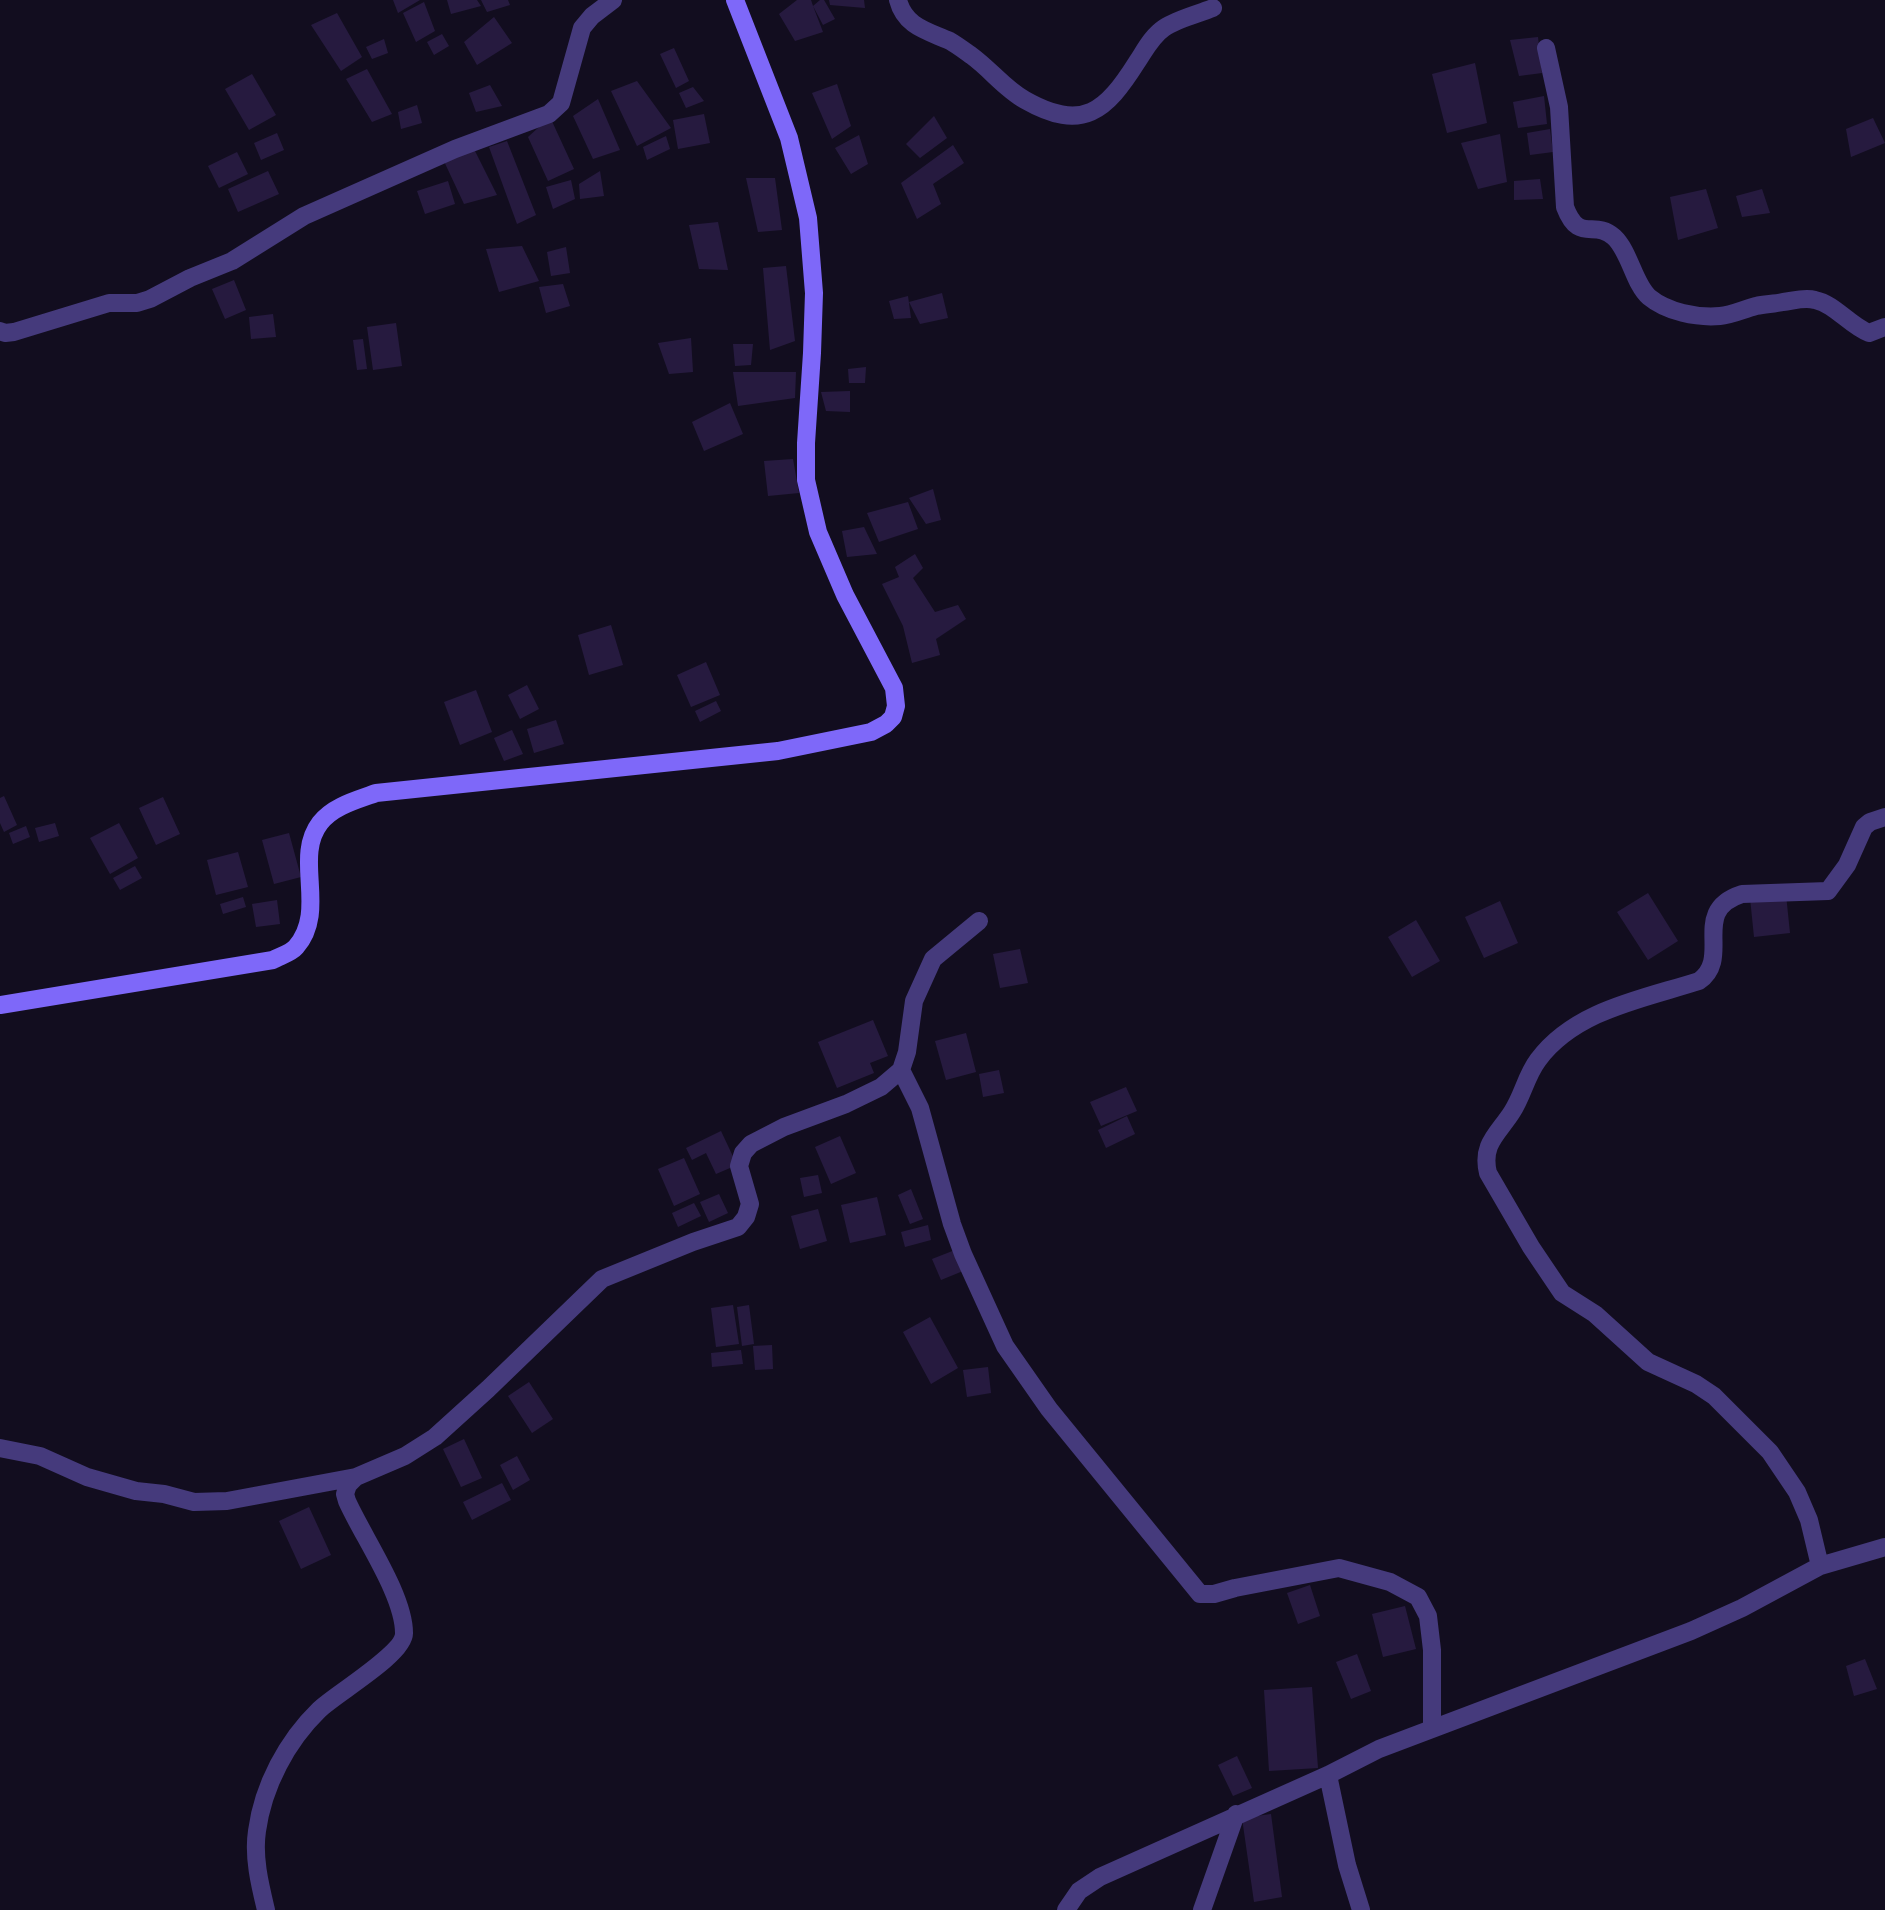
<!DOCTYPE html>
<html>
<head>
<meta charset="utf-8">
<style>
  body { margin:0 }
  canvas { display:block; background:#120d1f }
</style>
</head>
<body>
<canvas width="1885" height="1910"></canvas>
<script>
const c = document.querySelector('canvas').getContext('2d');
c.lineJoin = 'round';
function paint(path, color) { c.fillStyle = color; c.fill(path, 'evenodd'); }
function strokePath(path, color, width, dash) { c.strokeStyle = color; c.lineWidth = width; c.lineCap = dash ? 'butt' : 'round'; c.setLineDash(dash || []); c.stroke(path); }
paint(new Path2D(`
  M393,0H420L398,13Z
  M447,0H477L481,6L451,14Z
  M481,0H508L510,5L487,12Z
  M797,0H811L813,6L820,0H824L835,19L823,25L813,6L823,32L795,41L779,14Z
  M829,0H864L865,8L830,5Z
  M424,2L435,31L416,42L403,13Z
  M337,13L362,57L341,71L311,25Z
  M494,17L512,43L477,65L464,42Z
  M442,34L449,46L434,55L427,42Z
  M1538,37L1542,73L1519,76L1510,40Z
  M384,39L388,53L372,59L366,47Z
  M674,48L689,81L676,88L660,54Z
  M1475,63L1487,123L1447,133L1432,74Z
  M367,69L392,114L372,122L346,79Z
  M252,74L276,115L249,130L225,89Z
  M637,81L671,128L637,146L611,91Z
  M837,84L851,126L832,139L812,93Z
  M490,85L502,106L476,112L469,93Z
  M693,87L704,101L686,108L679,93Z
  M1544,96L1547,124L1518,128L1513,102Z
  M598,99L620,150L593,159L573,116Z
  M417,105L422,123L401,129L398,112Z
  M704,114L710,143L678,149L673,120Z
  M934,116L947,138L920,158L906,144Z
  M550,117L574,169L548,181L528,137Z
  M1873,118L1885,143L1851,157L1846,129Z
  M1550,129L1553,152L1530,155L1527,133Z
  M277,133L284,150L261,160L254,143Z
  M1500,134L1507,182L1478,189L1461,143Z
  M859,135L868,164L851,174L835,148Z
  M666,136L670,149L647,160L643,147Z
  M507,141L536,215L517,224L489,147Z
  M953,145L964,163L933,184L941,204L917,219L901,183Z
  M474,149L497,195L464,204L442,157Z
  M237,152L248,174L219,188L208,166Z
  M268,171L279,194L238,212L228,189Z
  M600,171L604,196L580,199L579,184Z
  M746,178H775L782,230L758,232Z
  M1540,179L1543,199L1514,200V181Z
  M571,180L575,199L553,209L546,187Z
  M448,181L455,204L425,214L417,191Z
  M1706,189L1718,228L1678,240L1670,197Z
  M1762,189L1770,213L1742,217L1736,196Z
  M718,222L728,270L699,269L689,225Z
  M522,246L539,281L499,292L486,249Z
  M566,247L570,273L551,276L547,252Z
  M786,266L795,341L770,350L763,268Z
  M234,280L246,310L225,319L212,289Z
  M563,284L570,306L546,313L539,287Z
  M942,293L948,318L920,324L909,302Z
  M908,296L911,318L894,319L889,301Z
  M273,314L276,337L251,339L249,317Z
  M396,323L402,366L373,370L367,327Z
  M691,338L693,372L669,374L658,343Z
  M363,339L367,369L357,370L353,340Z
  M733,344H753L751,365L735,366Z
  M866,367L865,383H849L848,369Z
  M733,372H796L795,398L738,406Z
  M850,391V412L826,411L821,392Z
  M730,403L743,434L704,451L692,422Z
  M793,459L799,493L768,496L764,461Z
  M933,489L941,520L926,524L909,498Z
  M908,502L918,529L879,542L867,513Z
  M864,527L877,554L847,557L842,531Z
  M915,554L923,568L913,578L935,612L958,605L966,619L936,639L940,655L912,663L903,626L882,584L899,577L895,567Z
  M611,625L623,665L589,675L578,635Z
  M706,662L720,695L691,707L677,675Z
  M527,685L539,709L520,719L508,695Z
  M476,690L492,732L460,745L444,702Z
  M716,701L721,711L700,722L695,711Z
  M556,720L564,744L534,753L527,729Z
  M512,730L523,754L504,761L494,738Z
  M4,796L17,825L4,832L0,823V798Z
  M163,797L180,834L156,845L139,808Z
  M55,823L59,836L39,842L35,828Z
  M119,823L138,858L110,874L90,838Z
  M26,826L30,837L13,844L9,833Z
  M289,833L301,877L274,884L262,840Z
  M238,852L248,887L216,895L207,860Z
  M135,866L142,878L120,890L113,878Z
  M1785,885L1790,933L1754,937L1749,888Z
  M1648,893L1678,941L1648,960L1617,912Z
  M243,897L246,907L223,914L220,904Z
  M277,900L280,924L256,927L252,904Z
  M1500,901L1518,943L1484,958L1465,917Z
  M1416,920L1440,961L1412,977L1388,937Z
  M1020,949L1028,983L1000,988L993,954Z
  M873,1020L888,1056L870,1063L874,1073L837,1088L818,1042Z
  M966,1033L976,1072L946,1080L935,1041Z
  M999,1070L1004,1093L983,1097L979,1074Z
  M1126,1087L1137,1111L1101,1126L1090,1102Z
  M1127,1116L1135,1134L1106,1148L1098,1130Z
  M721,1131L737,1165L716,1174L706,1153L692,1160L686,1148Z
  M840,1136L856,1173L831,1184L815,1147Z
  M684,1158L700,1194L674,1206L658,1169Z
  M818,1175L822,1193L804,1197L800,1178Z
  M911,1189L923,1219L910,1224L898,1195Z
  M719,1194L728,1213L709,1222L700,1202Z
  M877,1197L886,1235L850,1243L841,1205Z
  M694,1203L701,1216L678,1227L672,1213Z
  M818,1209L827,1241L800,1249L791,1216Z
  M928,1225L931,1240L905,1247L901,1232Z
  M955,1250L963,1271L941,1280L932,1259Z
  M733,1305L739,1344L716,1347L711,1308Z
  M749,1305L754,1344L742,1346L737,1307Z
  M930,1317L958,1368L931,1384L903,1332Z
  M772,1345L773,1369L755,1370L753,1346Z
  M741,1350L743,1364L712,1367L711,1353Z
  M988,1367L991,1393L967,1397L963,1370Z
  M529,1382L553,1419L532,1433L508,1396Z
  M464,1439L482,1478L461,1487L443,1449Z
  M517,1456L530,1480L513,1490L500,1465Z
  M502,1483L511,1500L472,1520L463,1502Z
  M309,1507L331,1555L301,1569L279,1521Z
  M1310,1585L1320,1616L1298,1624L1287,1593Z
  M1405,1606L1416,1649L1383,1657L1372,1614Z
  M1357,1654L1371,1691L1351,1699L1336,1662Z
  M1865,1659L1877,1689L1854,1696L1846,1666Z
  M1312,1687L1318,1768L1269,1771L1264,1690Z
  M1237,1756L1252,1788L1233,1796L1218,1765Z
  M1271,1814L1282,1897L1254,1902L1242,1818Z`), '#261a3f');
strokePath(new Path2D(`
  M898,0C905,27 928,31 950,41C957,45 965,51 972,56C991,70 1005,89 1025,100C1083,133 1106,111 1137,62C1145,50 1152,36 1164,28C1177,19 1198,14 1213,8
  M1546,48L1559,107L1565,207C1579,244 1594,219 1614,237C1630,252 1634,284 1649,297C1667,312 1697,318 1720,316C1732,315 1744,309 1756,306C1765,304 1774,304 1783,302C1793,301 1804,297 1815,300C1835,304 1849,325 1869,333L1885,327
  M0,331L5,333L14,332L109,303H137L150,299L190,278L232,261L304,216L455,149L549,114L561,103L582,28L592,16L613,0
  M901,1070L920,1108L952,1224L963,1254L1005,1346L1049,1409L1200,1594H1214L1235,1588L1339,1568L1390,1582L1418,1597L1428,1616L1432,1650V1728
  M0,1448L40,1456L87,1477L136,1491L164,1494L194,1502L227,1501L356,1477
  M1820,1566L1809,1520L1797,1492L1770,1452L1714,1396L1696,1384L1648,1362L1595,1314L1562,1293L1531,1247L1488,1173C1481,1144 1498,1134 1512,1112C1523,1095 1526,1076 1538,1060C1575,1010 1643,999 1699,981C1733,957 1689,911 1742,894L1828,891L1847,865L1864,827L1870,822L1885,817
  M1328,1775L1347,1865L1361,1910
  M266,1910C260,1885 253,1857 257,1831C263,1786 287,1741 319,1710C335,1694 405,1654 404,1633C404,1595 363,1537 347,1501L345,1494L348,1485L356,1477L405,1456L435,1437L488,1389L602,1279L693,1242L738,1227L746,1217L750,1204L739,1166L743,1153L751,1144L784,1127L846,1104L881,1087L901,1070L907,1052L914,1001L933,959L979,921
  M1066,1910L1079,1891L1100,1877L1328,1775L1379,1749L1691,1631L1742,1608L1820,1566L1885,1547
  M1202,1910L1236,1814`), '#453a7c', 18);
strokePath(new Path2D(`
  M0,1005L273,960C280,956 291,953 296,947C328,910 293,858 320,823C333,806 357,800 376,793L778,751L871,732L886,724L893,717L896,706L894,688L845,595L818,532L806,480V443L812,353L814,293L808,218L789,138L735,0`), '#7e68f9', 18);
</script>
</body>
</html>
